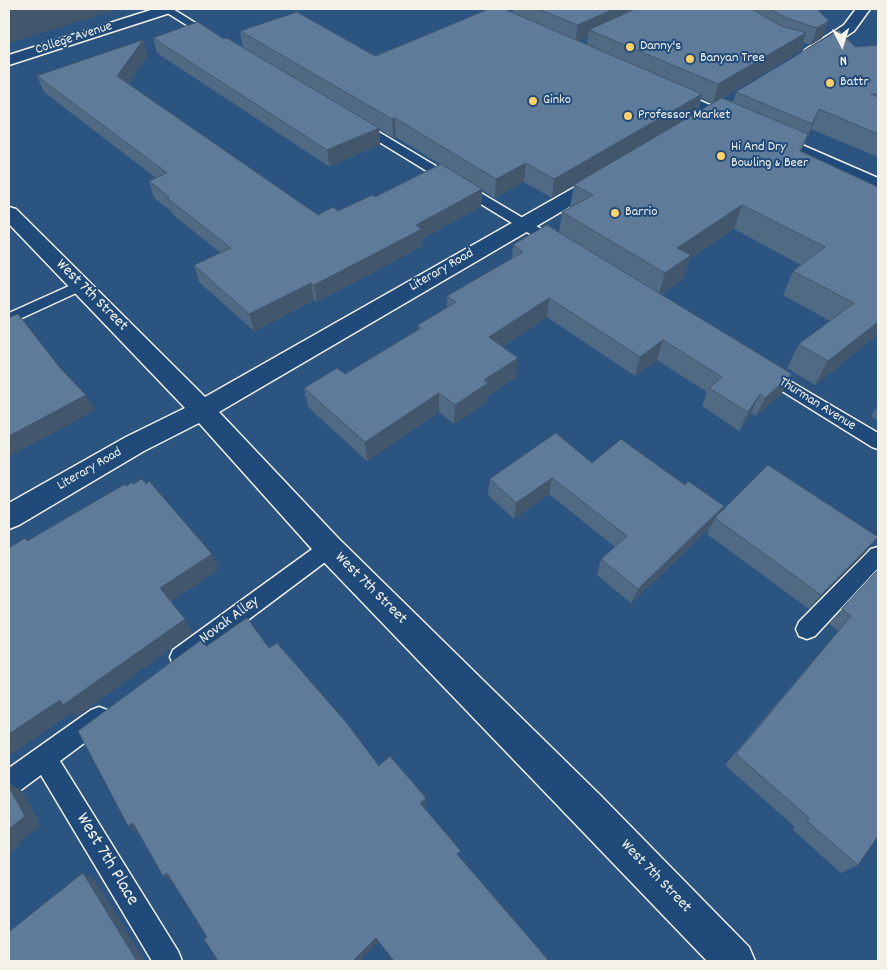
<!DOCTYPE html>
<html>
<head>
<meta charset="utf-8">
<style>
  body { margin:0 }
  #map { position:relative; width:887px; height:970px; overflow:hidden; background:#2c5481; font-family:Dekko,sans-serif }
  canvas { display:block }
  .frame { position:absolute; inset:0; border:10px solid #f4f1e8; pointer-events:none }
  .north { position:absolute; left:817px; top:20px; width:50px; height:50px; -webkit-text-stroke:4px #1f4a7a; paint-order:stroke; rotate:175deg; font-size:14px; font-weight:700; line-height:20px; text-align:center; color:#f4f1e8 }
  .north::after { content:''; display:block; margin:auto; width:18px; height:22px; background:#f4f1e8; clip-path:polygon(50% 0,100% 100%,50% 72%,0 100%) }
</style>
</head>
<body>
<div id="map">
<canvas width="887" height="970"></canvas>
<div class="frame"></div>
<div class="north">N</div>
</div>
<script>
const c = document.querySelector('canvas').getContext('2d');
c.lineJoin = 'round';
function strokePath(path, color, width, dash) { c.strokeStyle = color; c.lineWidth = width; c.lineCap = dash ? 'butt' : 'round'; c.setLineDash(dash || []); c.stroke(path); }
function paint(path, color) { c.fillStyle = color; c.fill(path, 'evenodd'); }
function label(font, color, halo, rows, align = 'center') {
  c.font = font + ' Dekko,sans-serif'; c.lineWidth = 4; c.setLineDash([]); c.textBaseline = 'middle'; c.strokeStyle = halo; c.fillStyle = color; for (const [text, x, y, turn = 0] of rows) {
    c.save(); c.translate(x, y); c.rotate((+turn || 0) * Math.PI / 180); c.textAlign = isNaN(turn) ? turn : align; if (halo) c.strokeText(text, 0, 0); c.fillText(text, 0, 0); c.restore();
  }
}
const service = new Path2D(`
  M161,9H173L218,37L217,39H209Z
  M357,119L563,242L565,245L563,248H553L353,126L351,123L353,120Z
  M80,281L85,283L88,286L85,289L9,324V313Z
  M764,366L878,433V449L872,447L758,376L756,372L758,368Z
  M329,540L336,542L339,548L336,554L189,664L181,667L173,664L170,657L173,650L322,542Z
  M878,547V568L815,636L807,639L799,636L796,629L799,622L871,549Z
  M99,707L107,710L111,718L107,726L60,761L178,951L182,961H152L41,775L18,792L9,795V768L91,710Z`);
const minor = new Path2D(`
  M154,9H175L173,12L9,65V55Z
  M856,9H870L854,31L817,56H805L803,53L805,50L844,25Z
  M605,172L612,174L615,178L612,182L219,412L339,539L600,795L749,947L755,961H707L319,557L199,423L144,451L19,525L9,529V503L126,437L185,408L9,224V207L16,209L205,397L598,174Z`);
const tertiary = new Path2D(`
  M666,86L878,178V191L660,95L658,91L660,87Z`);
strokePath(service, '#f4f1e8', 3);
strokePath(minor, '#f4f1e8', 3);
strokePath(tertiary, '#f4f1e8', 3);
paint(service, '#1f4a7a');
paint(minor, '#1f4a7a');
paint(tertiary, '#1f4a7a');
paint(new Path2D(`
  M513,9H752L754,10L753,9H817L822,38L811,45L803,42L800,51L722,98L733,102L736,92L855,47L878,45V157L811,129L801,151L878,187V334L815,385L787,368L799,344L830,321L783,295L793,271L801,265L734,229L690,258L683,279L661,295L782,393L756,416L751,413L739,431L702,406L707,392L657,360L635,376L547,317L502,347L516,377L487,397V402L454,424L439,412L367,461L308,407L304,388L345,374L418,330V325L447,308V296L512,258L513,245L559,233L562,212L570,208L574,185L552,198L524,182L495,198L482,190L481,206L422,239V246L317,302L314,300L254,331L199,282L194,265L221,253L173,215L172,212L154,198L149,181L156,178L44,92L37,76L143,40L147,56L128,84L318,215L338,211L375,197L440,164L396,137L393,138L379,129L380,144L330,167L157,53L153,38L224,39L243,48L240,31L375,56L513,13ZM588,37L587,44L579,41ZM701,98L712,103L698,112Z
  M878,405V421L871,416Z
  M592,463L720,513L878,537L865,553L809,609L707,534L710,528L631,603L597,575L601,559L615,547L549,494L514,519L488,495L490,479Z
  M878,570L858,865L841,873L793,830L795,827L725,765L838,631L829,624Z`), '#516a84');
paint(new Path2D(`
  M16,9H119L9,43V11Z
  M613,9H648L589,30L588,37L575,43L578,25Z
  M829,21L822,38L811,45L817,28Z
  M806,33L800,51L713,103L718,84Z
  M143,40L147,56L123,92L117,76Z
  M702,94L697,112L552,198L554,179Z
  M819,109L805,144L812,124Z
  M395,118L396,137L393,138L392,119Z
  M379,128L380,144L330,167L327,150Z
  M526,163L524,182L495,198L496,179Z
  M482,189L481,206L422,239V246L317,302L314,285L416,225Z
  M742,205L734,229L690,258L683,279L658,297L665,273L677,248Z
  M311,283L314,300L254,331L249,314Z
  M549,298L547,317L488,356L489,337Z
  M878,322V334L815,385L828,361Z
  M663,340L657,360L635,376L640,357Z
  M518,358L516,377L487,397V402L454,424L455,405L484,380Z
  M792,374L782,393L756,416L765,398Z
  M439,393V412L367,461L365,442Z
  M760,394L751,413L739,431L748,412Z
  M86,395L95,410L9,457V436Z
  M552,478L549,494L514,519L516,503Z
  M724,506L717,520L715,518L710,528L631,603L638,589Z
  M878,537L865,553L809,609L821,595Z
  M212,554L219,569L169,603L160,588Z
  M185,619L193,633L76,717L71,713L9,756V734Z
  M9,783L22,791L41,825L19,842L21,844L9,854Z
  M426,798V806L421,811L420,803Z
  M133,823L139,834L128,826Z
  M83,873L94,879L145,961H137Z
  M167,873L173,882L163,876Z
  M376,938L378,942L360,961H353Z`), '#42566c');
const building = new Path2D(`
  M9,9H16L9,11Z
  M489,9H504L702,94L554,179L526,163L496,179L395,118L392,119L240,31L297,12L375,56Z
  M539,9H613L578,25Z
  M635,9H752L779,25L806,33L718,84L589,30Z
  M770,9H817L829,21L817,28L787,18Z
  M198,22L224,39L227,38L379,128L327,150L153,38Z
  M839,30L855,47L878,45V94H871L878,97V134L819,109L812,124L736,92Z
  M143,40L117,76L318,215L333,207L338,211L372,195L375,197L441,164L482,189L416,225L422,229L314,285L311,283L249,314L194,265L231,248L167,198L169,197L149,181L167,173L37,76Z
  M722,98L808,134L800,151L878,187V322L828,361L799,344L854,303L793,271L825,247L742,205L677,248L691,255L665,273L562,212L593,195L574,185Z
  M547,225L792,374L765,398L760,394L748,412L709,388L722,377L663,340L640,357L549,298L489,337L518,358L484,380L488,383L455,405L439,393L365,442L304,388L337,368L345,374L421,328L418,325L456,302L447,296L523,252L513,245Z
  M18,314L61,369L86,395L9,436V318Z
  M556,433L592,463L621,439L685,485L688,481L724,506L638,589L601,559L627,536L552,478L516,503L490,479Z
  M768,465L878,537L821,595L715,518Z
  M142,479L146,484L149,481L212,554L160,588L185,619L63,705L60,700L9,734V548L25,538L27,541L125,484L126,486L132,482L133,484Z
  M878,570V836L858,865L807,821L809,818L736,754L851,616L842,609Z
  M247,618L269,648L277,643L346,722L379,766L390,756L426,798L420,803L461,851L457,854L549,961H394L376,938L353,961H218L204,939L207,937L167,873L163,876L133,823L128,826L78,731L201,640L206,646Z
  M9,787L25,816L9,829Z
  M83,873L137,961H9V932Z`);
paint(building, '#5e7b9a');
strokePath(building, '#42566c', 1);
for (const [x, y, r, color] of [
  [630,47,5,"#ffd166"],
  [690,59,5,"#ffd166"],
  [830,83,5,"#ffd166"],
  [533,101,5,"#ffd166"],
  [628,116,5,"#ffd166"],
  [721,156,5,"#ffd166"],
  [615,213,5,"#ffd166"]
]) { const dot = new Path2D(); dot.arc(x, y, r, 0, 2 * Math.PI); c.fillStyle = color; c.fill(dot); strokePath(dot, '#1f4a7a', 2); }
label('14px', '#f4f1e8', '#1f4a7a', [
  ["College Avenue",74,39,-18],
  ["Literary Road",442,271,-30],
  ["Thurman Avenue",817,405,32],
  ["Literary Road",90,470,-30]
]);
label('14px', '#f4f1e8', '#1f4a7a', [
  ["Danny's",640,47],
  ["Banyan Tree",700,59],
  ["Battr",840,83],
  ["Ginko",543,101],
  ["Professor Market",638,116],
  ["Hi And Dry",731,148],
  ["Bowling & Beer",731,164],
  ["Barrio",625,213]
], 'left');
label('16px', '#f4f1e8', '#1f4a7a', [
  ["West 7th Street",91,296,45],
  ["West 7th Street",370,589,45],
  ["Novak Alley",230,621,-36],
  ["West 7th Street",655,877,46]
]);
label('19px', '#f4f1e8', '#1f4a7a', [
  ["West 7th Place",106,860,59]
]);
</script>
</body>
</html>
